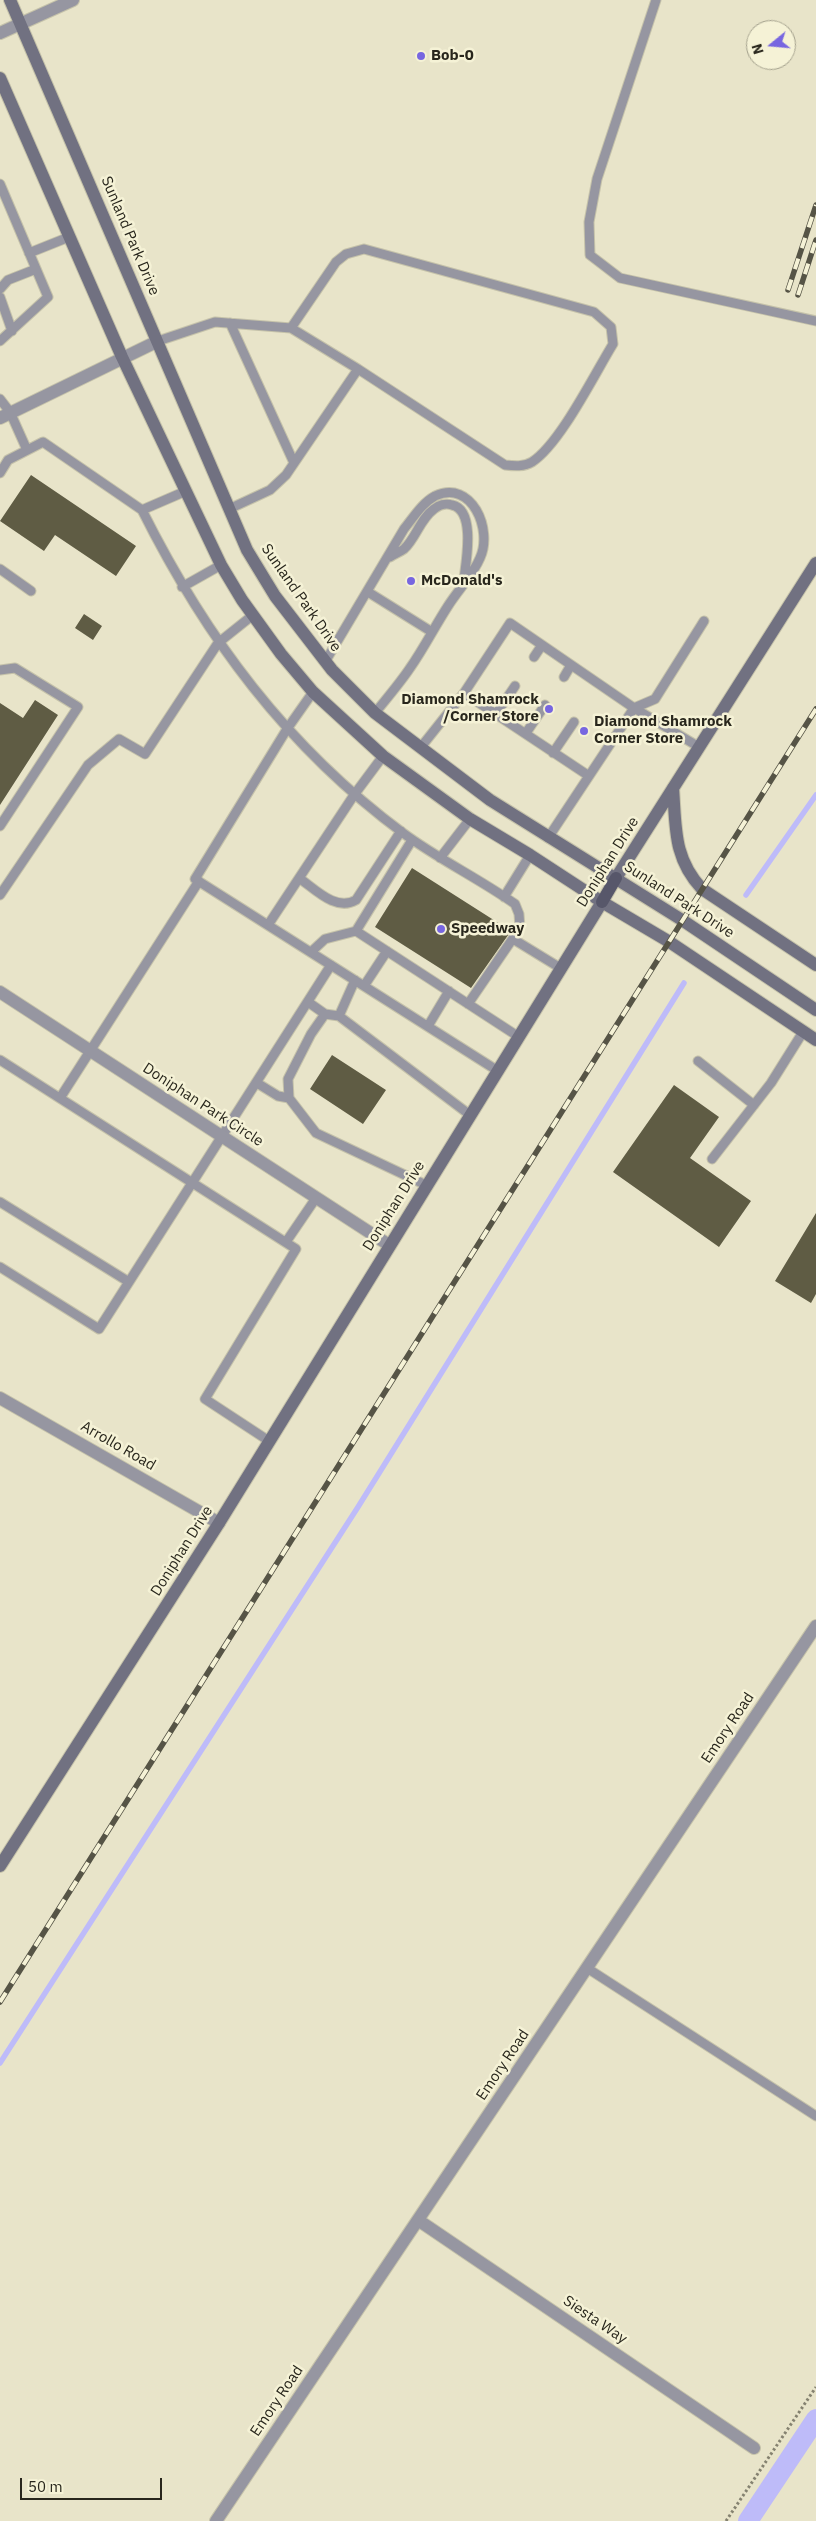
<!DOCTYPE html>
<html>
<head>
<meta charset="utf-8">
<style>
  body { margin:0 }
  #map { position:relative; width:816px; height:2521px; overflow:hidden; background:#e8e4c9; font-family:"IBM Plex Sans",sans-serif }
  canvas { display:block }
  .north { position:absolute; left:746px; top:20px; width:50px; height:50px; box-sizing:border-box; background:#f5f2d6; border:1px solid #a3a08c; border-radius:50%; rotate:253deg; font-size:14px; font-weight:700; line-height:20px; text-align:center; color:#28261c }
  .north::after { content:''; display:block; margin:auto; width:18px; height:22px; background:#7766e0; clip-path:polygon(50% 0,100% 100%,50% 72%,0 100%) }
  .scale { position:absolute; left:20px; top:2478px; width:142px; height:22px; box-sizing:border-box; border:2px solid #28261c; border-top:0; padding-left:6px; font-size:15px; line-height:18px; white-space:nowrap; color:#28261c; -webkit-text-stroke:4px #f5f2d6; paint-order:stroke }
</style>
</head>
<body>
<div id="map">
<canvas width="816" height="2521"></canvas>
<div class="north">N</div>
<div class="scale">50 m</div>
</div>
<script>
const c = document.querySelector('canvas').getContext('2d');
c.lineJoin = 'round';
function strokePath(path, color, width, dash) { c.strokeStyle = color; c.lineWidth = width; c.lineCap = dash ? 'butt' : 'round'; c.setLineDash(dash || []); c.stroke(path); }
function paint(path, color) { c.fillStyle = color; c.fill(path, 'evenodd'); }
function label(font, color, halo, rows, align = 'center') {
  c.font = font + ' "IBM Plex Sans",sans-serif'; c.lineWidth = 5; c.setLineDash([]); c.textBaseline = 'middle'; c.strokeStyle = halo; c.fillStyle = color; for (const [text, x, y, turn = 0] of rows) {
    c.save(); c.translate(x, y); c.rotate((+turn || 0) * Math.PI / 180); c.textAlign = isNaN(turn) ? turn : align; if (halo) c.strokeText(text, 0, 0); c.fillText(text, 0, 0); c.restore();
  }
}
strokePath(new Path2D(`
  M746,895L816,795
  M0,2063L358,1507L684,983`), '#bebbf9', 5.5);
strokePath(new Path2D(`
  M748,2521L816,2419`), '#bebbf9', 20);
paint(new Path2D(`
  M31,475L136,546L116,576L55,535L44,551L0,521Z
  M84,614L102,626L93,640L75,628Z
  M35,700L58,715L0,805V703L23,718Z
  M412,868L511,931L471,988L375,927Z
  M332,1055L386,1090L363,1124L310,1089Z
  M674,1085L719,1117L690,1158L751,1201L719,1247L613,1172Z
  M816,1213V1294L811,1303L775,1281Z`), '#5f5c44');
const lane = new Path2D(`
  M656,0L597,179L589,222L590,255L620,278L816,321
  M0,184L48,297L0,341
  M29,253L69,237
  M0,289L8,280L36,269
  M0,297L12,331
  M230,323L294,463
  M291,328L336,262L346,254L364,249L594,312L611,327L613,344C594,375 560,444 532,462C524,467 514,466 505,465L358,369
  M158,341L215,322L291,328L358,369L286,475L270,490L229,509
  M0,399L10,412L27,450
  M0,473L8,460L43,442L142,510L186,491
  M142,510C206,638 287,747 403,833C438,859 478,878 515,904L519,914L520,928L468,1004
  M390,557C394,554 400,552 404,549C416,538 420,519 434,509C439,505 446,503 452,505C476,510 466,562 464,579
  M0,569L31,591
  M182,587L221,565
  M368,592L432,632
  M534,657L542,645
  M325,662L404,529C413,518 422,503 435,496C472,479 493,530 480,558C473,575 458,590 448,606C435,626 424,648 410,668C400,683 387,698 375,713
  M0,670L15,668L78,707L0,826
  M564,677L571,665
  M313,692L287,729L195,879L498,1071
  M464,693L589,776
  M634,708L655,699L704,621
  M634,708L699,747
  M496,714L515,686
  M526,733L545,705
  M421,747L464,693L510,623L634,708L548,838
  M553,753L574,722
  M412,840L356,931L519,1037
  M440,858L470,819
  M299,878C315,889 336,912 356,900L401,831
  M0,895L88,765L119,739L145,754L218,643L253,615
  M504,897L530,855
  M268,925L354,795L383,756
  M513,939L562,969
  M311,952L325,939L356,931
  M364,986L387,951
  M308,1002L325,1014
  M339,1016L355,980
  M428,1026L449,991
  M0,1060L296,1249L205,1399L269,1441
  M698,1061L754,1105
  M257,1083L278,1096L289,1098
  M60,1098L199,881
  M712,1159L771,1083L803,1032
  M426,1185L316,1133L289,1098L288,1079L311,1034L325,1014L339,1016L470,1115
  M0,1202L129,1282
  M286,1242L316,1198
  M0,1267L99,1329L331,965
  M587,1968L816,2116`);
const street = new Path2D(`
  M0,33L73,0
  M0,418L158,341
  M0,992L389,1245
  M0,1398L219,1523
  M418,2220L754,2448
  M216,2521L816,1626`);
const secondary = new Path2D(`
  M10,0L247,550L275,596L332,670L375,713L490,800L682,920L816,1010
  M0,78L122,357L221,565L242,600L281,654L313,692L383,756L470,819L530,855L602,902L668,941L816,1040
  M673,788C676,827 673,858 702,889L816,965
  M616,878L816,563
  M0,1866L219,1523L602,902`);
const primary = new Path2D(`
  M602,902L616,878`);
strokePath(lane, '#c5c2aa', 11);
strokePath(street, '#c5c2aa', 14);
strokePath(secondary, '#c5c2aa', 14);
strokePath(primary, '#c5c2aa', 14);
strokePath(new Path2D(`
  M726,2521L816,2387`), '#858270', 3, [2.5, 2.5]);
strokePath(lane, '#9696a1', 9);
strokePath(street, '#9696a1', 12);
strokePath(secondary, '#717181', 12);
strokePath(primary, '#57576a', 12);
const rail = new Path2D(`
  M788,290L816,205
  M798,295L816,240
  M0,2002L816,709`);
strokePath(rail, '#565446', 5.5);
strokePath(rail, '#f5f2d6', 4, [11]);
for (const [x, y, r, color] of [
  [421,56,5,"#7766e0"],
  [411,581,5,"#7766e0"],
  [549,709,5,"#7766e0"],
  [584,731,5,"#7766e0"],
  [441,929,5,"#7766e0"]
]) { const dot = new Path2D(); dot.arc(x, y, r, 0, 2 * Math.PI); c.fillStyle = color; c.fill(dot); strokePath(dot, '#f5f2d6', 2); }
label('bold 15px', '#28261c', '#f5f2d6', [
  ["Bob-0",431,56],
  ["McDonald's",421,581],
  ["Diamond Shamrock",539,700,"right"],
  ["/Corner Store",539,717,"right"],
  ["Diamond Shamrock",594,722],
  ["Corner Store",594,739],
  ["Speedway",451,929]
], 'left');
label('15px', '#28261c', '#f5f2d6', [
  ["Sunland Park Drive",130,236,67],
  ["Sunland Park Drive",301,598,55],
  ["Doniphan Drive",608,862,-58],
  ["Sunland Park Drive",679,900,33],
  ["Doniphan Park Circle",203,1105,33],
  ["Doniphan Drive",394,1206,-58],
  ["Arrollo Road",118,1446,30],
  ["Doniphan Drive",182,1551,-58],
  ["Emory Road",728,1728,-56],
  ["Emory Road",503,2065,-56],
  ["Siesta Way",595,2320,34],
  ["Emory Road",277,2401,-56]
]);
</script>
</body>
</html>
